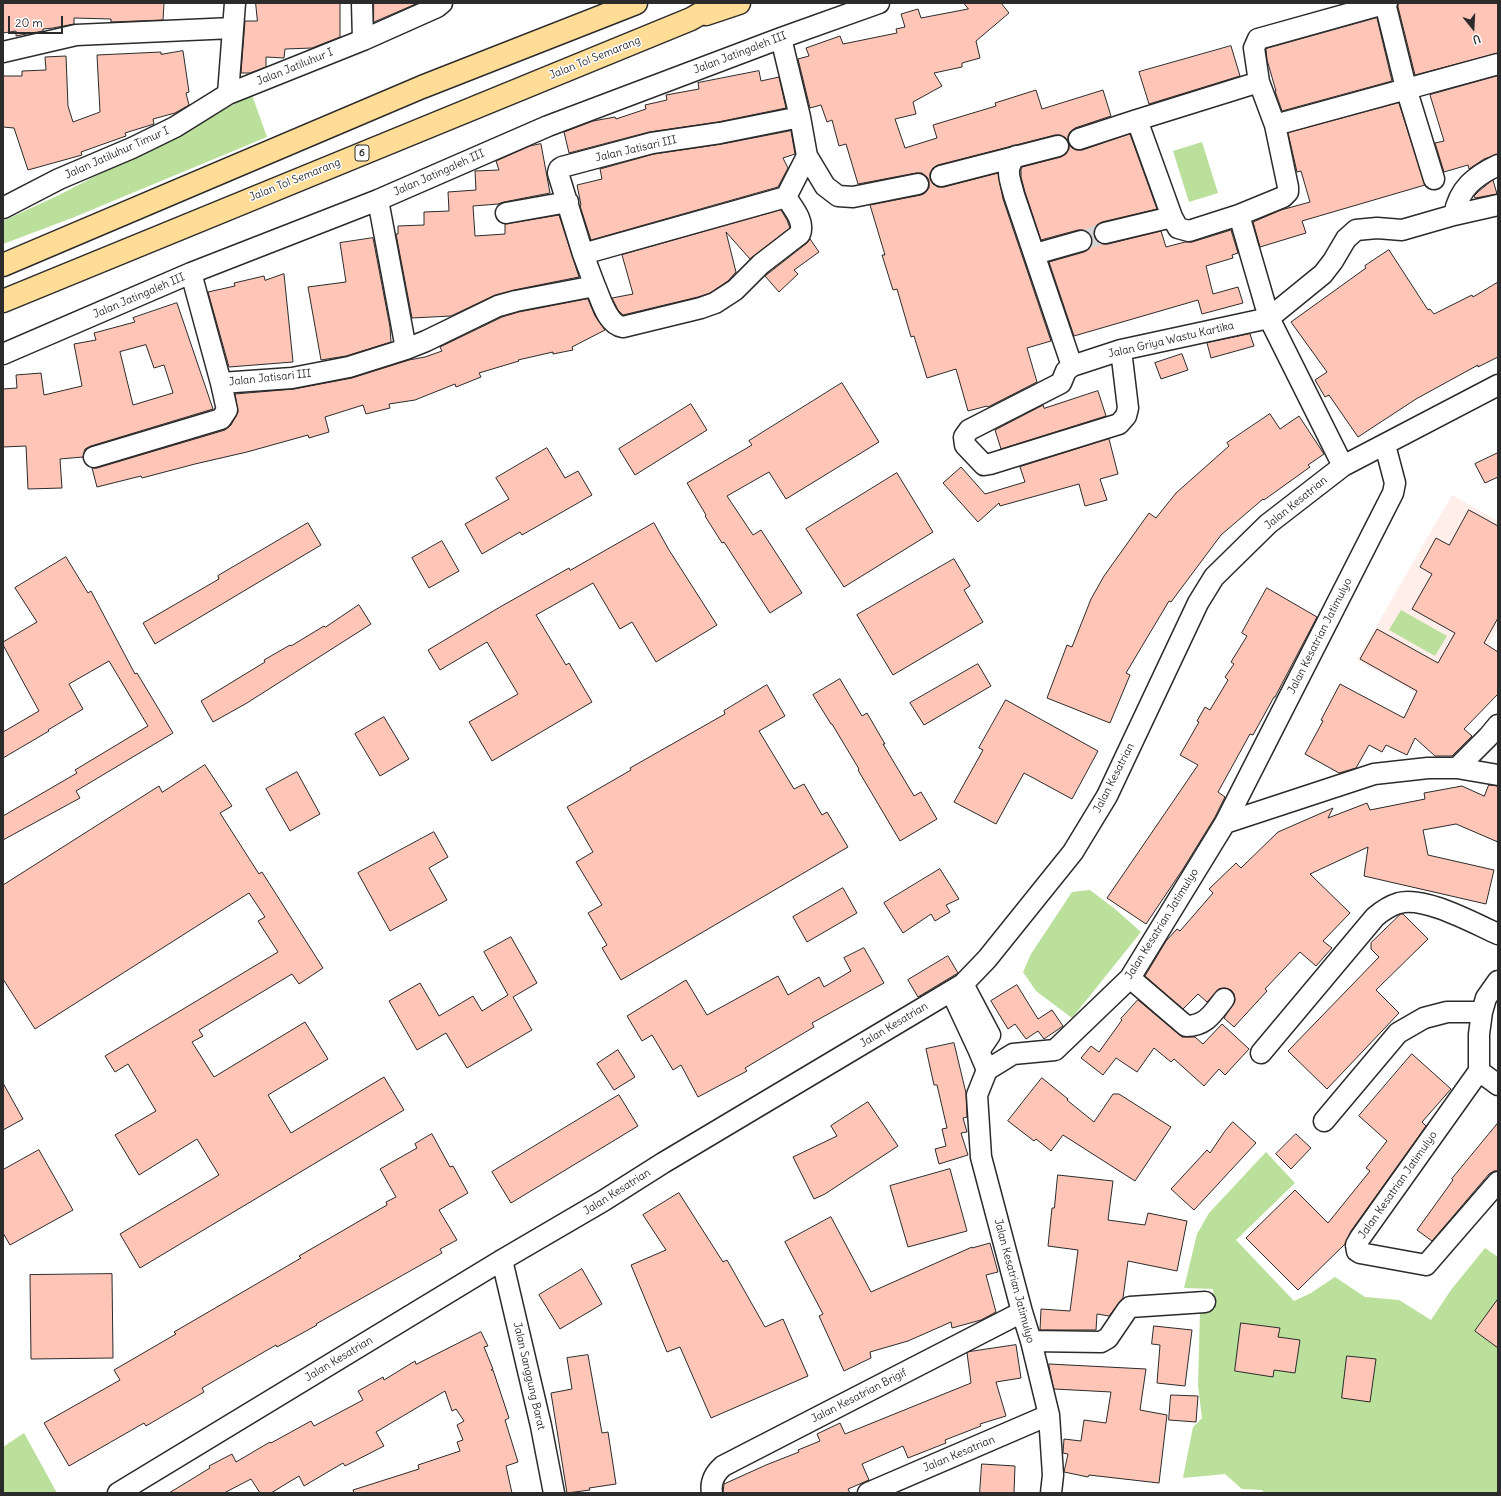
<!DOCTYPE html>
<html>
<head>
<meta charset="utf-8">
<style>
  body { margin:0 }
  #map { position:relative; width:1501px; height:1496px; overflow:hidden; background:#fff; font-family:Delius,sans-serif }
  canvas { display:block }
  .frame { position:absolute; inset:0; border:4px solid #2b2b2b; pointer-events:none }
  .north { position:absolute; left:1453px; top:8px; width:40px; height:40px; -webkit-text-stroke:3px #fff; paint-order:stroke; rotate:162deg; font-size:11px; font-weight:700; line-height:16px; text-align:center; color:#2b2b2b }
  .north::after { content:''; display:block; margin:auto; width:14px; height:18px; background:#2b2b2b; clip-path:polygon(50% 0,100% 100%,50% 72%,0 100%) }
  .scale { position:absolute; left:8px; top:16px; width:55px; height:18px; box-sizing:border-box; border:2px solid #2b2b2b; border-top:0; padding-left:5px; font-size:12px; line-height:14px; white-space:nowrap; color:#2b2b2b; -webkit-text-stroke:3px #fff; paint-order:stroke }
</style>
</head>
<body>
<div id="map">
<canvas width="1501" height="1496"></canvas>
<div class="frame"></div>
<div class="north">U</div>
<div class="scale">20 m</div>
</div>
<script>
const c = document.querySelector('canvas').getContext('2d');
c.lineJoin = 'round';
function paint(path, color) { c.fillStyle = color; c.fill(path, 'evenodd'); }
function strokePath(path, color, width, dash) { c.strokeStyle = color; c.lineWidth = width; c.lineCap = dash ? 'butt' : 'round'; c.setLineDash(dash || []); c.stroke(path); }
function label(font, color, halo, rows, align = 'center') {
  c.font = font + ' Delius,sans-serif'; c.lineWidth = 3; c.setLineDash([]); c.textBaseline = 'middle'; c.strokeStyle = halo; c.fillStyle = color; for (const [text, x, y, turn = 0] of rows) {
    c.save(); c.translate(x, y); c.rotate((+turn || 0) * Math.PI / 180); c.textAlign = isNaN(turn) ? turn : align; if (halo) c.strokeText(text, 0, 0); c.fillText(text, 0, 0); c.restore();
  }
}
paint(new Path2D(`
  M1452,495L1498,521V627L1469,678L1435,703L1357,660Z`), '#ffeee9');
paint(new Path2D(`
  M252,95L267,137L72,218L3,244V221L59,195Z
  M1202,142L1218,193L1189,202L1173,151Z
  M1401,610L1447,636L1435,656L1389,630Z
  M1090,890L1115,909L1141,932L1072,1018L1036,991L1023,972L1031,954L1072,892Z
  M1266,1152L1295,1183L1236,1240L1294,1301L1311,1293L1335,1277L1365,1297L1399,1300L1431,1320L1451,1290L1485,1248L1498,1257V1493H1264L1262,1490L1242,1489L1225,1474L1183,1478L1193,1427L1202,1418L1198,1386L1200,1311L1215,1309L1213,1289L1184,1288L1197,1234L1209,1213Z
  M24,1433L57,1493H3V1447Z`), '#bae09b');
const building = new Path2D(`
  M3,3H164L163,20L111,22V19L74,18V24L53,28L43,29V31L16,36V31L3,33Z
  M256,3H340V37L312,48L285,49L284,58L266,57V67L250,73H241L245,21H257Z
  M374,3H418L374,22Z
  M964,3H1001L1009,13L976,41L980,58L962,63V67L934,73L942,86L913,102L916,114L895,119L905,148L937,138L933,125L996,106L995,103L1036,90L1042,109L1103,90L1111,116L1075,128L1070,132L1068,136V141L1061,135H1055L938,165L933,168L930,173V179L933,184L938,187H944L998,173L1003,199L1051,341L1027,348L1037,382L988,407L987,406L968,411L956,369L927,378L914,336L911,337L897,289L893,290L882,255H885L870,205L921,195L925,193L929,188V181L927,177L922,173H916L858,184L846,144L839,146L832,120L827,122L821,105L810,108L798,59L809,56L806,48L840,36L843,44L897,33L896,29L905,27L901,14L918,9L921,18L968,9Z
  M1402,3H1498V53L1415,75L1398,7V4Z
  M1377,18L1392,81L1282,111L1275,91H1276L1267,60L1266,49Z
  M1231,46L1240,76L1149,104L1139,72Z
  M183,51L189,92L186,93L189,105L175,113L153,119L154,124L125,133L126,136L81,152L82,155L28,170L14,128L3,127V76H22V71L46,70L45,57L66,56L68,106L73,122L100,112L97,55L161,52V54Z
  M759,71L761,81L779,77L786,108L718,122L649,132L569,153L564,132L593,121L615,117L616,119L646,109L645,105L667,100L666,95L699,89L698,83Z
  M1498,76V154L1484,159L1469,169L1468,165L1444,172L1435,143L1444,141L1430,95Z
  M1399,103L1425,185L1302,221L1306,233L1260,247L1253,222L1281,210L1310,202L1301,171L1297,172L1288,133Z
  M791,131L795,154L783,158L788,168L778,187L591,240L580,206L581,205L577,185L602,179L600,169L654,154L722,144Z
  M1130,134L1157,209L1102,222L1097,225L1094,229V235L1096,241L1101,244H1108L1161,231L1166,247L1185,242H1192L1231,230L1238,253L1232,255L1233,258L1206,266L1213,294L1238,287L1243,303L1202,314L1198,300L1074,336L1049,262L1084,252L1089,249L1092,244V238L1089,233L1083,230H1078L1041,240L1025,192L1021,177V169L1022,167L1061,157L1066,154L1069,149V144L1072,148L1076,150H1082Z
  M541,144L550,193L504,202L498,204L473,206L475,236L505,234V224L559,215L579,277L514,290L495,295L451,316L412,318L396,234H398V226L424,225V212L449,211L448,192L476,190L475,171L499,170L496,161L530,146Z
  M1493,180L1497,194L1475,198L1474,196L1478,192Z
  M781,210L787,220L790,228L750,259L726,232L736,272L728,281L710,293L698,297L623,315L618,310L612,298L633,294L622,255Z
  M373,238L390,327L391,342L346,356L321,360L308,287L346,282L340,243Z
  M810,239L819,252L794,270L798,274L779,292L765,276L807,243Z
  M1389,250L1428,310L1430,309L1434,314L1472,295L1473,297L1498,282V357L1478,367V365L1416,399L1358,437L1329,395L1325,397L1315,380L1327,372L1291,322L1366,268L1365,266Z
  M284,274L293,362L229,367L208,292L235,286L234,283L264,276L265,280Z
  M588,299L595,316L605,330L572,347L573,350L553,354V352L518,360L519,361L479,373L481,377L456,387L455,384L415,400L389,404L390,408L366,414L363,405L325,417L329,432L309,438L308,435L247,452L195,464L142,478L141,476L97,487L92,468H97L225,430L231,425L238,412L235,394L294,389L352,378L409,360L425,357L442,351L440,347L502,317L519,312Z
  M177,303L213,409L91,446L85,449L83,457L60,459L62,488L28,489L26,446L3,447V389L17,388L16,375L41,373L44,395L82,386L74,344L96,340L94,333L135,322L133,318ZM146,345L154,368L164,365L173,393L133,405L120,352Z
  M1250,334L1254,346L1211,358L1207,343Z
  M1182,354L1188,370L1161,379L1155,363Z
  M842,383L879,442L786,499L769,472L727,496L753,535L761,530L802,593L770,613L724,542L722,543L705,516L706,515L687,483L752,445L749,441Z
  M1098,391L1106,416L1001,449L995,430L1043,405L1044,408Z
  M691,404L707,430L635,475L619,449Z
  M1270,414L1280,429L1299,416L1324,454L1308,465L1310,467L1264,500L1263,499L1221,535L1171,602L1169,601L1126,673L1130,675L1110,723L1047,698L1067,645L1072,647L1091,599L1104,576L1149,513L1156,518L1176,493L1229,446L1227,443Z
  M1109,439L1118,474L1100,479L1107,500L1085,506L1079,484L1000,506L999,503L978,522L943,483L961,467L985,494L1025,482L1020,467Z
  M547,448L565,478L578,471L592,495L522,535L520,532L482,554L465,524L509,499L496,478Z
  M1498,453V477L1485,483L1475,464Z
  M897,473L933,532L844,587L806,529Z
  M1469,510L1498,526V618L1484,643L1498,652V694L1464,729L1472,736L1452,756H1435L1415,738L1407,755L1386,745L1382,752L1369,745L1356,768L1339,773L1305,754L1323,721L1321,720L1340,684L1404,718L1417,691L1360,659L1377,629L1438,663L1455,633L1412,609L1432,574L1420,567L1436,538L1449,545Z
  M308,523L321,545L155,644L143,623L219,579L218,576Z
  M654,523L669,550L717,625L656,662L632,622L620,629L593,583L536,615L566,665L569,663L592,702L492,761L469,722L518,694L487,642L440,670L428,650L500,607L569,568L570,570Z
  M442,541L459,571L429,588L412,558Z
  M66,557L88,593L91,591L135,674L137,673L173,733L76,791L80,798L3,840V816L77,773L75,770L148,726L109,661L69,684L83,709L48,730L49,731L3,758V732L39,711L3,645V642L37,622L15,588Z
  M954,559L970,586L964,590L983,622L893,675L857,615Z
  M1267,588L1317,617L1275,697H1274L1253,735L1250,734L1218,792L1225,797L1215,817L1183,869L1146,924L1107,898L1198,765L1180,755L1199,722L1197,721L1205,707L1210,710L1228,680L1225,677L1234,664L1231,662L1247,636L1242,633Z
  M359,605L371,624L247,703L213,722L201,701L265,662L264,660L290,645L291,646L324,626L325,627Z
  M978,664L991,686L924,725L910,703Z
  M840,679L862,716L867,713L885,744H883L914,796L921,792L937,819L900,841L858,770L859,769L832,724H831L813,695Z
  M767,685L785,716L759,731L794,789L804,784L822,815L827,812L848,847L621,980L602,948L607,945L588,913L602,905L576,862L593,852L567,807L631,770L630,768L725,714L724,711Z
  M1006,700L1098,751L1072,799L1024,773L996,824L954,802L983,750L979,748Z
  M384,717L409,759L380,776L355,734Z
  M205,765L232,806L220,813L259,874L262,872L323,968L299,984L292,974L199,1030L203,1036L192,1042L214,1077L305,1022L328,1059L268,1095L291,1133L384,1077L404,1110L140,1268L120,1234L219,1175L197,1139L139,1175L115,1135L156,1111L128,1064L115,1072L105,1056L278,952L258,921L265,917L249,893L35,1029L3,979V885L159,786L162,792Z
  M297,772L320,814L290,831L266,789Z
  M1489,785L1498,786V842L1456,824L1423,830L1428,855L1494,870L1486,904L1364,876L1368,847L1310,874L1350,913L1323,941L1332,948L1316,966L1300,952L1265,989L1267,991L1234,1027L1224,1018L1235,1001L1234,994L1231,990L1225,988L1219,989L1207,1002L1198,994L1183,1009L1145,976L1166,941L1177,929L1180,931L1213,893L1209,889L1236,863L1241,868L1278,832L1333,808L1328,818L1367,803L1370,810L1425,799L1424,793L1462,786L1484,796Z
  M434,832L448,857L429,868L447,900L390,931L358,873Z
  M940,869L959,899L946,905L950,912L935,921L931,914L903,933L884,903Z
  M843,888L857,913L807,942L793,917Z
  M1401,914H1403L1428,939L1376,990L1399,1013L1327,1089L1288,1051L1379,957L1371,949V943Z
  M511,937L537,983L513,997L532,1030L467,1068L446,1033L417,1050L389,1001L420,983L439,1016L473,996L482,1011L508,995L484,952Z
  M864,948L884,983L812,1023L814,1027L745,1068L747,1071L698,1097L681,1065L673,1070L652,1035L642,1041L627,1016L686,980L707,1015L778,976L788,995L819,977L824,987L851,971L844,958Z
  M948,956L958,973L918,997L908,980Z
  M1017,985L1038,1019L1052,1010L1063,1026L1044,1039L1038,1031L1026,1039L1015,1024L1008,1029L991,1001Z
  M1138,1000L1182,1037H1195L1203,1044L1222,1024L1249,1049L1225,1075L1219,1069L1204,1086L1174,1059L1171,1062L1154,1048L1137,1072L1116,1058L1103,1075L1081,1058L1091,1046L1099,1052L1122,1020L1121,1019Z
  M954,1043L966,1093L967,1117L963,1118L967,1132L961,1133L968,1155L939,1164L935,1149L946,1146L942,1129L947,1128L937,1085H934L926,1049Z
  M618,1050L635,1077L614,1090L597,1064Z
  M1412,1054L1451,1089L1422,1122L1426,1126L1351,1231L1345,1244L1298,1290L1246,1238L1295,1190L1328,1223L1370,1171L1366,1168L1387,1141L1359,1116Z
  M1042,1078L1068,1099L1067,1100L1094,1122L1113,1094H1119L1171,1127L1135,1181L1063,1135L1051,1151L1036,1139L1034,1141L1008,1121Z
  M3,1083L23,1119L3,1130Z
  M619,1095L638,1126L511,1203L492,1172Z
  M868,1102L898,1146L825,1194L814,1199L793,1157L837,1136L831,1126Z
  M1233,1122L1256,1143L1194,1210L1171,1189L1207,1150L1210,1153L1225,1131Z
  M1498,1123V1171H1494L1489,1174L1432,1241L1417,1230L1453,1180L1452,1179Z
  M432,1134L450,1167L453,1166L468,1193L439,1210L457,1240L440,1249L442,1253L316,1324L317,1325L277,1347L276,1345L202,1388L204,1392L146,1426L144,1423L69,1466L44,1423L120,1380L114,1370L176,1334L174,1332L301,1258L299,1256L387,1205L386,1202L396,1197L380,1169L417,1148L415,1144Z
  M1296,1134L1311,1148L1291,1169L1276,1154Z
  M39,1150L73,1210L10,1245L3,1233V1170Z
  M950,1169L967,1231L908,1247L890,1186Z
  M1058,1175L1113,1181L1108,1220L1145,1225L1148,1213L1187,1221L1177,1271L1128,1261L1123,1298L1109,1316L1097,1314L1096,1330H1040L1041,1309L1070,1311L1078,1250L1048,1246L1052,1208H1054Z
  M679,1193L723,1262L727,1260L765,1327L783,1319L808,1376L711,1418L680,1347L667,1352L631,1265L666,1250L643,1215Z
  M831,1217L871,1292L972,1247V1248L990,1243L998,1272L986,1275L996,1312L981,1320L952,1328L951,1322L908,1341L870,1352L871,1358L844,1371L819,1316L823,1314L785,1242Z
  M582,1269L602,1304L560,1329L539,1295Z
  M112,1274L113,1358L31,1359L30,1275Z
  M1498,1299V1348L1475,1331Z
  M1241,1323L1280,1328L1278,1337L1300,1340L1295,1373L1274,1370L1273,1377L1235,1371Z
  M1154,1326L1192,1330L1185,1386L1157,1383L1160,1345L1152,1344Z
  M481,1332L488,1346L484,1347L493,1369L491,1370H493L509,1418L505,1420L518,1462L506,1466L512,1493H354L353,1490L419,1469L418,1465L460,1451L457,1442L463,1440L457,1425L464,1421L456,1409L452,1411L445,1391L376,1432L384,1446L345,1466L343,1463L304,1486L299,1476L271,1493H260L251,1479L224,1493H169L210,1468L209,1466L232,1454L236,1462L270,1442L271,1443L311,1421L314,1426L363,1400L358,1391L383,1377L384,1380L415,1361L416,1364Z
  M1016,1345L1021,1378L996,1382L1006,1416L980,1424L981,1426L945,1440L946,1443L908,1458L903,1446L862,1464L869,1480L848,1489L850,1493H723L724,1484L766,1465L799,1452L798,1450L820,1441L817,1434L840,1423L845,1434L971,1383L967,1353L968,1352Z
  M588,1355L602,1433L608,1432L616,1484L589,1488L590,1490L567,1493L551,1393L572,1389L567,1358Z
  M1347,1356L1376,1359L1370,1402L1342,1398Z
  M1049,1364L1146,1369L1140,1410L1167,1415L1159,1483L1089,1475L1088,1477L1064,1472L1068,1454L1063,1453L1064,1439L1081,1441L1084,1420L1106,1423L1111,1392L1054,1389Z
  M1171,1395L1198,1396L1196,1422L1169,1420Z
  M982,1464L1015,1466L1014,1493H980Z`);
paint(building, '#ffc5b6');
strokePath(building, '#2b2b2b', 1);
strokePath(new Path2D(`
  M1081,241L1105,233`), '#d5d5d5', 20, [20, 10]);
const minor = new Path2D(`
  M362,3L363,40
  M1385,3L1406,88L1434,179
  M3,52L76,35L233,28
  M1259,82L1275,125L1288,187V192L1283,197L1239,215L1189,231L1178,228L1172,217L1137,120Z
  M1259,82L1254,48L1258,39L1387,3
  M228,94L235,3
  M1275,125L1498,64
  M1079,139L1137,120
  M807,156L825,186L838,196L853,197L918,184
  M1016,156C1004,169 1010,179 1014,195L1072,366
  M941,176L1058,146
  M3,208L59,179L132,148L175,127L228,94L363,40L437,7L442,3
  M506,213L568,202
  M1239,215L1269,318L1343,466
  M1454,215C1459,188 1475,176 1498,165
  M1105,233L1172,217
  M583,254L786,197L807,156L800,117L781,38
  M1035,254L1081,241
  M191,273L221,383L292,378L349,367L406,349L378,200
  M595,286L583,254L558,173L559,169L562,167L652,143L720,133L800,117
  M406,349L426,341L498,306L516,301L595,286C601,299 607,325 623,327L701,308L715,303L735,290L761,264L800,234C805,221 793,208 786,197
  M1121,350L1128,408L1126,416L1119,424L990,464L984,465L965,445L964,437L969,430L1061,383L1066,371L1072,366L1121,350L1269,318L1323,274L1333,261L1346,239L1356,230L1377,228L1402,230L1454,215L1498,205
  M3,354L191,273L378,200L548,126L781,38L879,3
  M94,457L221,419L227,410L221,383
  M1457,768L1488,737L1498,725
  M1225,823L1374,774L1428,768H1457L1498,775
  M1130,978L1186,1026C1206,1026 1213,1013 1224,999
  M1498,981L1486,998L1482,1012L1479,1034V1071L1360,1238L1356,1245L1357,1251L1360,1253L1426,1265L1498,1182
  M963,984L990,1035L979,1051L987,1070L1013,1054L1055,1050L1130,978L1225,823L1393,493L1395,483L1385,445
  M951,991L979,1051
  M1261,1053L1375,917C1382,911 1389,906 1399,903C1425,896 1473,923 1498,934
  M987,1070L977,1095L981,1157L1022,1312L1031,1341L1049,1415L1053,1475L1051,1493
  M1479,1071L1498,1085
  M1324,1121L1398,1033L1424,1018L1447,1012H1482
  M502,1260L541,1426L554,1493
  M1031,1341L1101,1342L1108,1338L1127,1310L1130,1307L1205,1302
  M118,1493L502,1260L603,1201L663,1163L963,984L987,959L1073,852L1107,796L1198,603L1214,577L1268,524L1343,466L1498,385
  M712,1493C710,1482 715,1473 723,1466L1022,1312
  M868,1493L1049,1415`);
const motorway = new Path2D(`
  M706,14L739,3
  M3,265L422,87L636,3
  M3,301L691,19L719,3`);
strokePath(minor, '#2b2b2b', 23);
strokePath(motorway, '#2b2b2b', 25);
strokePath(minor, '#fff', 20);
strokePath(motorway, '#ffdd96', 22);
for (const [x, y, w] of [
  [362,153,14]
]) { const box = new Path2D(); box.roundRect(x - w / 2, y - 8, w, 16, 3); c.fillStyle = '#fff'; c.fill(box); strokePath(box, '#2b2b2b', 1); }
label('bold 10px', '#2b2b2b', null, [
  ["6",362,153]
]);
label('11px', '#2b2b2b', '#fff', [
  ["Jalan Jatingaleh III",740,53,-21],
  ["Jalan Tol Semarang",595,58,-22],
  ["Jalan Jatiluhur I",295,67,-22],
  ["Jalan Jatisari III",636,149,-13],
  ["Jalan Jatiluhur Timur I",117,153,-24],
  ["Jalan Jatingaleh III",439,173,-24],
  ["Jalan Tol Semarang",295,180,-22],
  ["Jalan Jatingaleh III",139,296,-23],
  ["Jalan Griya Wastu Kartika",1171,340,-13],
  ["Jalan Jatisari III",270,378,-6],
  ["Jalan Kesatrian",1296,503,-39],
  ["Jalan Kesatrian Jatimulyo",1320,636,-63],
  ["Jalan Kesatrian",1114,778,-63],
  ["Jalan Kesatrian Jatimulyo",1162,924,-58],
  ["Jalan Kesatrian",894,1025,-31],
  ["Jalan Kesatrian Jatimulyo",1398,1185,-55],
  ["Jalan Kesatrian",617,1192,-32],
  ["Jalan Kesatrian Jatimulyo",1014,1281,75],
  ["Jalan Kesatrian",339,1359,-31],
  ["Jalan Sanggung Barat",529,1376,77],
  ["Jalan Kesatrian Brigif",859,1396,-27],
  ["Jalan Kesatrian",959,1454,-23]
]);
</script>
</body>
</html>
